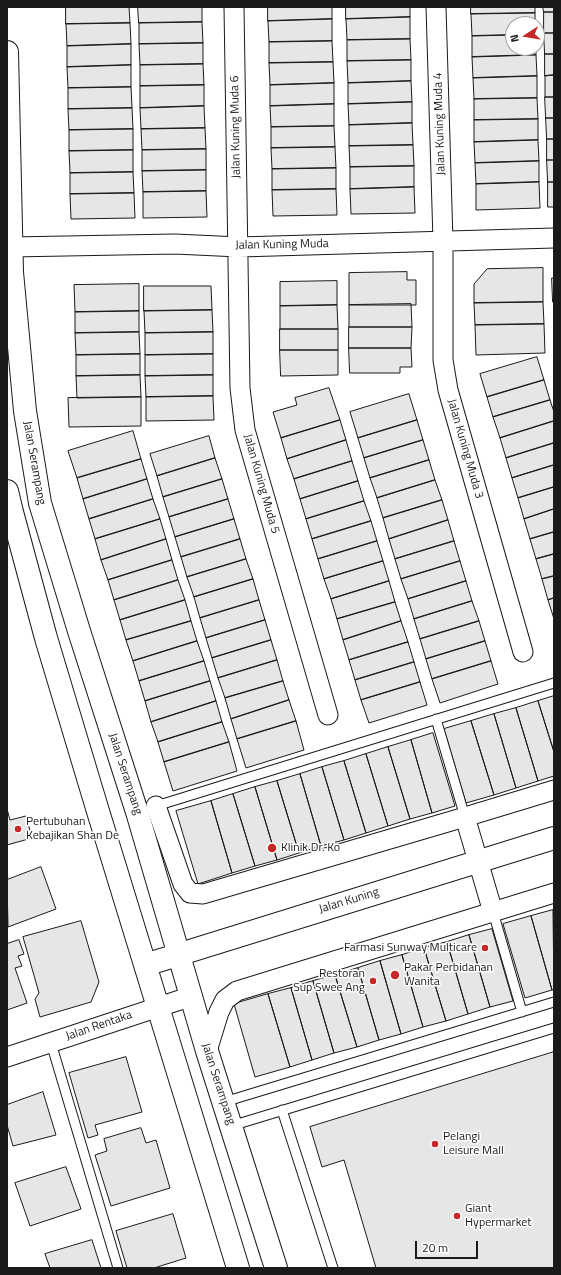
<!DOCTYPE html>
<html>
<head>
<meta charset="utf-8">
<style>
  body { margin:0 }
  #map { position:relative; width:561px; height:1275px; overflow:hidden; background:#fff; font-family:"Titillium Web",sans-serif }
  canvas { display:block }
  .frame { position:absolute; inset:0; border:8px solid #1a1a1a; pointer-events:none }
  .north { position:absolute; left:505px; top:16px; width:40px; height:40px; box-sizing:border-box; background:#fff; border:1px solid #a3a3a3; border-radius:50%; rotate:258deg; font-size:11px; font-weight:700; line-height:16px; text-align:center; color:#1a1a1a }
  .north::after { content:''; display:block; margin:auto; width:14px; height:18px; background:#c62828; clip-path:polygon(50% 0,100% 100%,50% 72%,0 100%) }
  .scale { position:absolute; left:415px; top:1241px; width:63px; height:18px; box-sizing:border-box; border:2px solid #1a1a1a; border-top:0; padding-left:5px; font-size:12px; line-height:14px; white-space:nowrap; color:#1a1a1a; -webkit-text-stroke:3px #fff; paint-order:stroke }
</style>
</head>
<body>
<div id="map">
<canvas width="561" height="1275"></canvas>
<div class="frame"></div>
<div class="north">N</div>
<div class="scale">20 m</div>
</div>
<script>
const c = document.querySelector('canvas').getContext('2d');
c.lineJoin = 'round';
function paint(path, color) { c.fillStyle = color; c.fill(path, 'evenodd'); }
function strokePath(path, color, width, dash) { c.strokeStyle = color; c.lineWidth = width; c.lineCap = dash ? 'butt' : 'round'; c.setLineDash(dash || []); c.stroke(path); }
function label(font, color, halo, rows, align = 'center') {
  c.font = font + ' "Titillium Web",sans-serif'; c.lineWidth = 3; c.setLineDash([]); c.textBaseline = 'middle'; c.strokeStyle = halo; c.fillStyle = color; for (const [text, x, y, turn = 0] of rows) {
    c.save(); c.translate(x, y); c.rotate((+turn || 0) * Math.PI / 180); c.textAlign = isNaN(turn) ? turn : align; if (halo) c.strokeText(text, 0, 0); c.fillText(text, 0, 0); c.restore();
  }
}
const building = new Path2D(`
  M66,7H129L130,23L66,24Z
  M138,7H202V22L139,23Z
  M268,7H332V19L268,21Z
  M346,7H410V17L346,19Z
  M471,7H535V13L471,14Z
  M543,7H554V12H544Z
  M544,12H554V33H544Z
  M535,13V24H513V35L472,36L471,14Z
  M410,17V39L347,40L346,19Z
  M332,19V41L269,42L268,21Z
  M202,22L203,43L139,44V23Z
  M130,23L131,44L67,46L66,24Z
  M544,33H554V54H545Z
  M513,35V48H536V55L472,57V36Z
  M410,39L411,60L347,61V40Z
  M332,41L333,62L269,63V42Z
  M203,43V64L140,65L139,44Z
  M131,44V65L67,67V46Z
  M545,54H554V75L545,76Z
  M536,55L537,76L473,78L472,57Z
  M411,60V81L348,83L347,61Z
  M333,62L334,83L270,85L269,63Z
  M203,64L204,85L140,86V65Z
  M131,65V87L68,88L67,67Z
  M554,75V97H545V76Z
  M537,76V98L474,99L473,78Z
  M411,81L412,102L348,104V83Z
  M334,83V104L270,106V85Z
  M204,85V106L140,108V86Z
  M131,87L132,108L68,109V88Z
  M545,97H554V118H546Z
  M537,98L538,119L474,120V99Z
  M412,102V123L349,125L348,104Z
  M334,104V126L271,127L270,106Z
  M204,106L205,128L141,129L140,108Z
  M132,108L133,129L69,130L68,109Z
  M546,118H554V139H547Z
  M538,119V140L474,142V120Z
  M412,123L413,145L349,146V125Z
  M334,126L335,147L271,148V127Z
  M205,128L206,149L142,150L141,129Z
  M133,129V150L69,151V130Z
  M547,139H554V160H547Z
  M538,140L539,161L475,163L474,142Z
  M413,145L414,166L350,167L349,146Z
  M335,147L336,168L272,169L271,148Z
  M206,149V170L142,171V150Z
  M133,150V172L70,173L69,151Z
  M547,160H554V182H548Z
  M539,161V182L476,184L475,163Z
  M414,166V187L350,189V167Z
  M336,168V189L272,190V169Z
  M206,170V191L143,192L142,171Z
  M133,172L134,193L70,194V173Z
  M539,182L540,208L476,210V184Z
  M548,182H554V207H548Z
  M414,187L415,213L351,214L350,189Z
  M336,189L337,215L273,216L272,190Z
  M206,191L207,217L143,218V192Z
  M134,193L135,218L71,219L70,194Z
  M543,268V302L474,303V284L487,269Z
  M407,272V280H416V305H349V273Z
  M552,278H554V302H553Z
  M337,281V305L280,306V282Z
  M139,284V311L75,312L74,285Z
  M144,286H211L212,310L144,311Z
  M543,302L544,324L475,325L474,303Z
  M411,304L412,327H349V305Z
  M337,305L338,329H280V306Z
  M212,310L213,332L145,333L144,311Z
  M139,311V332L75,333V312Z
  M544,324L545,353L476,355L475,325Z
  M349,327H412L411,348H349Z
  M280,329H338V350H280Z
  M139,332L140,354L76,355L75,333Z
  M213,332V354L145,355V333Z
  M349,348H411L412,367H400V373H350Z
  M280,350H338V375L281,376Z
  M140,354V375L76,376V355Z
  M213,354V375L145,376V355Z
  M537,357L544,380L487,397L480,374Z
  M140,375L141,397L77,398L76,376Z
  M213,375V396L146,397L145,376Z
  M544,380L550,400L493,417L487,397Z
  M329,388L340,420L281,438L273,412L297,405L295,398Z
  M409,394L417,420L358,438L350,412Z
  M213,396L214,420L146,421V397Z
  M141,397V426L69,427L68,398Z
  M550,400L554,412V421L500,438L493,417Z
  M340,420L346,440L287,459L281,438Z
  M417,420L423,440L364,458L358,438Z
  M554,421V443L506,458L500,438Z
  M133,431L141,459L77,478L68,451Z
  M209,436L215,458L157,476L150,454Z
  M346,440L352,461L294,479L287,459Z
  M423,440L429,460L370,478L364,458Z
  M554,443V465L512,478L506,458Z
  M215,458L222,479L163,497L157,476Z
  M141,459L147,479L83,499L77,478Z
  M429,460L435,480L377,498L370,478Z
  M352,461L358,481L300,499L294,479Z
  M554,465V487L518,498L512,478Z
  M147,479L153,499L89,519L83,499Z
  M222,479L228,499L169,517L163,497Z
  M435,480L442,500L383,518L377,498Z
  M358,481L364,501L306,519L300,499Z
  M554,487V509L524,519L518,498Z
  M153,499L160,519L95,539L89,519Z
  M228,499L234,519L175,537L169,517Z
  M442,500L448,520L389,539L383,518Z
  M364,501L371,521L312,539L306,519Z
  M554,509V532L530,539L524,519Z
  M160,519L166,539L101,560L95,539Z
  M234,519L240,539L181,557L175,537Z
  M448,520L454,541L395,559L389,539Z
  M371,521L377,541L318,559L312,539Z
  M554,532V554L536,559L530,539Z
  M166,539L172,560L108,580L101,560Z
  M240,539L246,559L187,577L181,557Z
  M377,541L383,561L324,579L318,559Z
  M454,541L460,561L401,579L395,559Z
  M554,554V576L542,579L536,559Z
  M246,559L253,579L194,597L187,577Z
  M172,560L178,580L114,600L108,580Z
  M383,561L389,581L331,599L324,579Z
  M460,561L466,581L408,599L401,579Z
  M554,576V598L548,600L542,579Z
  M253,579L259,600L200,618L194,597Z
  M178,580L185,600L120,620L114,600Z
  M389,581L395,602L337,619L331,599Z
  M466,581L472,601L414,619L408,599Z
  M554,598V619L548,600Z
  M185,600L191,621L126,640L120,620Z
  M259,600L265,620L206,638L200,618Z
  M472,601L479,621L420,639L414,619Z
  M395,602L401,621L343,640L337,619Z
  M265,620L271,640L212,658L206,638Z
  M191,621L197,641L133,661L126,640Z
  M401,621L408,642L349,660L343,640Z
  M479,621L485,641L426,659L420,639Z
  M271,640L277,660L218,678L212,658Z
  M197,641L204,661L139,681L133,661Z
  M485,641L491,661L432,679L426,659Z
  M408,642L414,662L355,680L349,660Z
  M277,660L283,681L225,698L218,678Z
  M204,661L210,681L145,701L139,681Z
  M491,661L498,684L440,703L432,679Z
  M414,662L420,682L361,700L355,680Z
  M210,681L216,701L151,722L145,701Z
  M283,681L289,700L231,719L225,698Z
  M420,682L427,705L369,723L361,700Z
  M554,696V752L538,701Z
  M289,700L296,721L237,739L231,719Z
  M216,701L222,722L158,742L151,722Z
  M538,701L554,752V776L538,781L516,708Z
  M516,708L538,781L516,788L494,714Z
  M494,714L516,788L494,795L471,721Z
  M296,721L304,750L246,768L237,739Z
  M471,721L494,795L466,803L444,729Z
  M222,722L229,742L164,762L158,742Z
  M433,733L455,806L432,813L411,740Z
  M411,740L432,813L410,819L388,747Z
  M229,742L237,771L173,791L164,762Z
  M388,747L410,819L388,826L366,754Z
  M366,754L388,826L366,833L344,761Z
  M344,761L366,833L344,840L322,767Z
  M322,767L344,840L321,846L300,774Z
  M300,774L321,846L299,853L277,781Z
  M277,781L299,853L277,860L255,787Z
  M255,787L277,860L255,866L233,794Z
  M233,794L255,866L232,873L211,801Z
  M211,801L232,873L198,884L176,811Z
  M7,809L10,820L26,816L32,838L7,845Z
  M41,867L56,909L8,927L7,880Z
  M553,910L554,990H552L531,916Z
  M531,916L552,990L525,998L503,924Z
  M81,921L99,982L91,1002L40,1017L35,999L39,993L23,937Z
  M492,929L513,1001L490,1007L469,935Z
  M469,935L490,1007L468,1014L447,942Z
  M19,940L24,954L18,956L22,966L15,968L27,1003L7,1010V944Z
  M447,942L468,1014L446,1021L424,948Z
  M424,948L446,1021L423,1027L402,955Z
  M402,955L423,1027L401,1034L380,961Z
  M380,961L401,1034L379,1040L358,968Z
  M358,968L379,1040L357,1047L335,975Z
  M335,975L357,1047L334,1053L313,981Z
  M313,981L334,1053L312,1060L291,988Z
  M291,988L312,1060L290,1067L268,994Z
  M268,994L290,1067L255,1077L234,1004Z
  M554,1052V1268H376L344,1160L322,1167L310,1127Z
  M126,1057L142,1112L95,1125L98,1135L88,1138L69,1073Z
  M43,1092L56,1135L13,1146L7,1125V1105Z
  M141,1128L146,1143L156,1140L170,1188L111,1206L95,1155L107,1151L104,1139Z
  M66,1167L81,1209L30,1226L15,1183Z
  M173,1214L186,1258L154,1268H127L116,1231Z
  M92,1240L101,1268H50L45,1254Z`);
paint(building, '#e6e6e6');
strokePath(building, '#1a1a1a', 1);
const lane = new Path2D(`
  M436,719L465,817
  M156,806L554,683
  M493,912L522,1012
  M51,1043L118,1268
  M224,1102L554,1002
  M282,1110L333,1268
  M231,1126L554,1028`);
const street = new Path2D(`
  M234,7L240,388L245,430L328,715
  M436,7L443,241V360L448,390L523,652
  M11,247L175,244L239,247L554,238
  M156,806L183,884L190,893L203,894L465,817L554,790
  M465,817L493,912
  M207,1051L219,1012L225,1000L237,991L554,893
  M7,1057L192,996`);
const secondary = new Path2D(`
  M7,52L12,272L25,411L40,503L79,631L137,812L207,1051L276,1268
  M7,491L12,512L46,638L97,808L238,1268
  M145,965L554,838`);
strokePath(lane, '#1a1a1a', 11);
strokePath(street, '#1a1a1a', 21);
strokePath(secondary, '#1a1a1a', 24);
strokePath(lane, '#fff', 9);
strokePath(street, '#fff', 19);
strokePath(secondary, '#fff', 22);
for (const [x, y, r, color] of [
  [18,829,4,"#c62828"],
  [272,848,5,"#c62828"],
  [485,948,4,"#c62828"],
  [395,975,5,"#c62828"],
  [373,981,4,"#c62828"],
  [435,1144,4,"#c62828"],
  [457,1216,4,"#c62828"]
]) { const dot = new Path2D(); dot.arc(x, y, r, 0, 2 * Math.PI); c.fillStyle = color; c.fill(dot); strokePath(dot, '#fff', 1.5); }
label('12px', '#1a1a1a', '#fff', [
  ["Jalan Kuning Muda 4",440,124,-92],
  ["Jalan Kuning Muda 6",236,127,-91],
  ["Jalan Kuning Muda",282,245,-1],
  ["Jalan Kuning Muda 3",465,449,74],
  ["Jalan Serampang",34,463,80],
  ["Jalan Kuning Muda 5",261,484,74],
  ["Jalan Serampang",125,774,72],
  ["Jalan Kuning",349,901,-17],
  ["Jalan Rentaka",99,1026,-19],
  ["Jalan Serampang",218,1084,72]
]);
label('12px', '#1a1a1a', '#fff', [
  ["Pertubuhan",26,822],
  ["Kebajikan Shan De",26,836],
  ["Klinik Dr. Ko",281,848],
  ["Farmasi Sunway Multicare",477,948,"right"],
  ["Pakar Perbidanan",404,968],
  ["Wanita",404,982],
  ["Restoran",365,974,"right"],
  ["Sup Swee Ang",365,988,"right"],
  ["Pelangi",443,1137],
  ["Leisure Mall",443,1151],
  ["Giant",465,1209],
  ["Hypermarket",465,1223]
], 'left');
</script>
</body>
</html>
